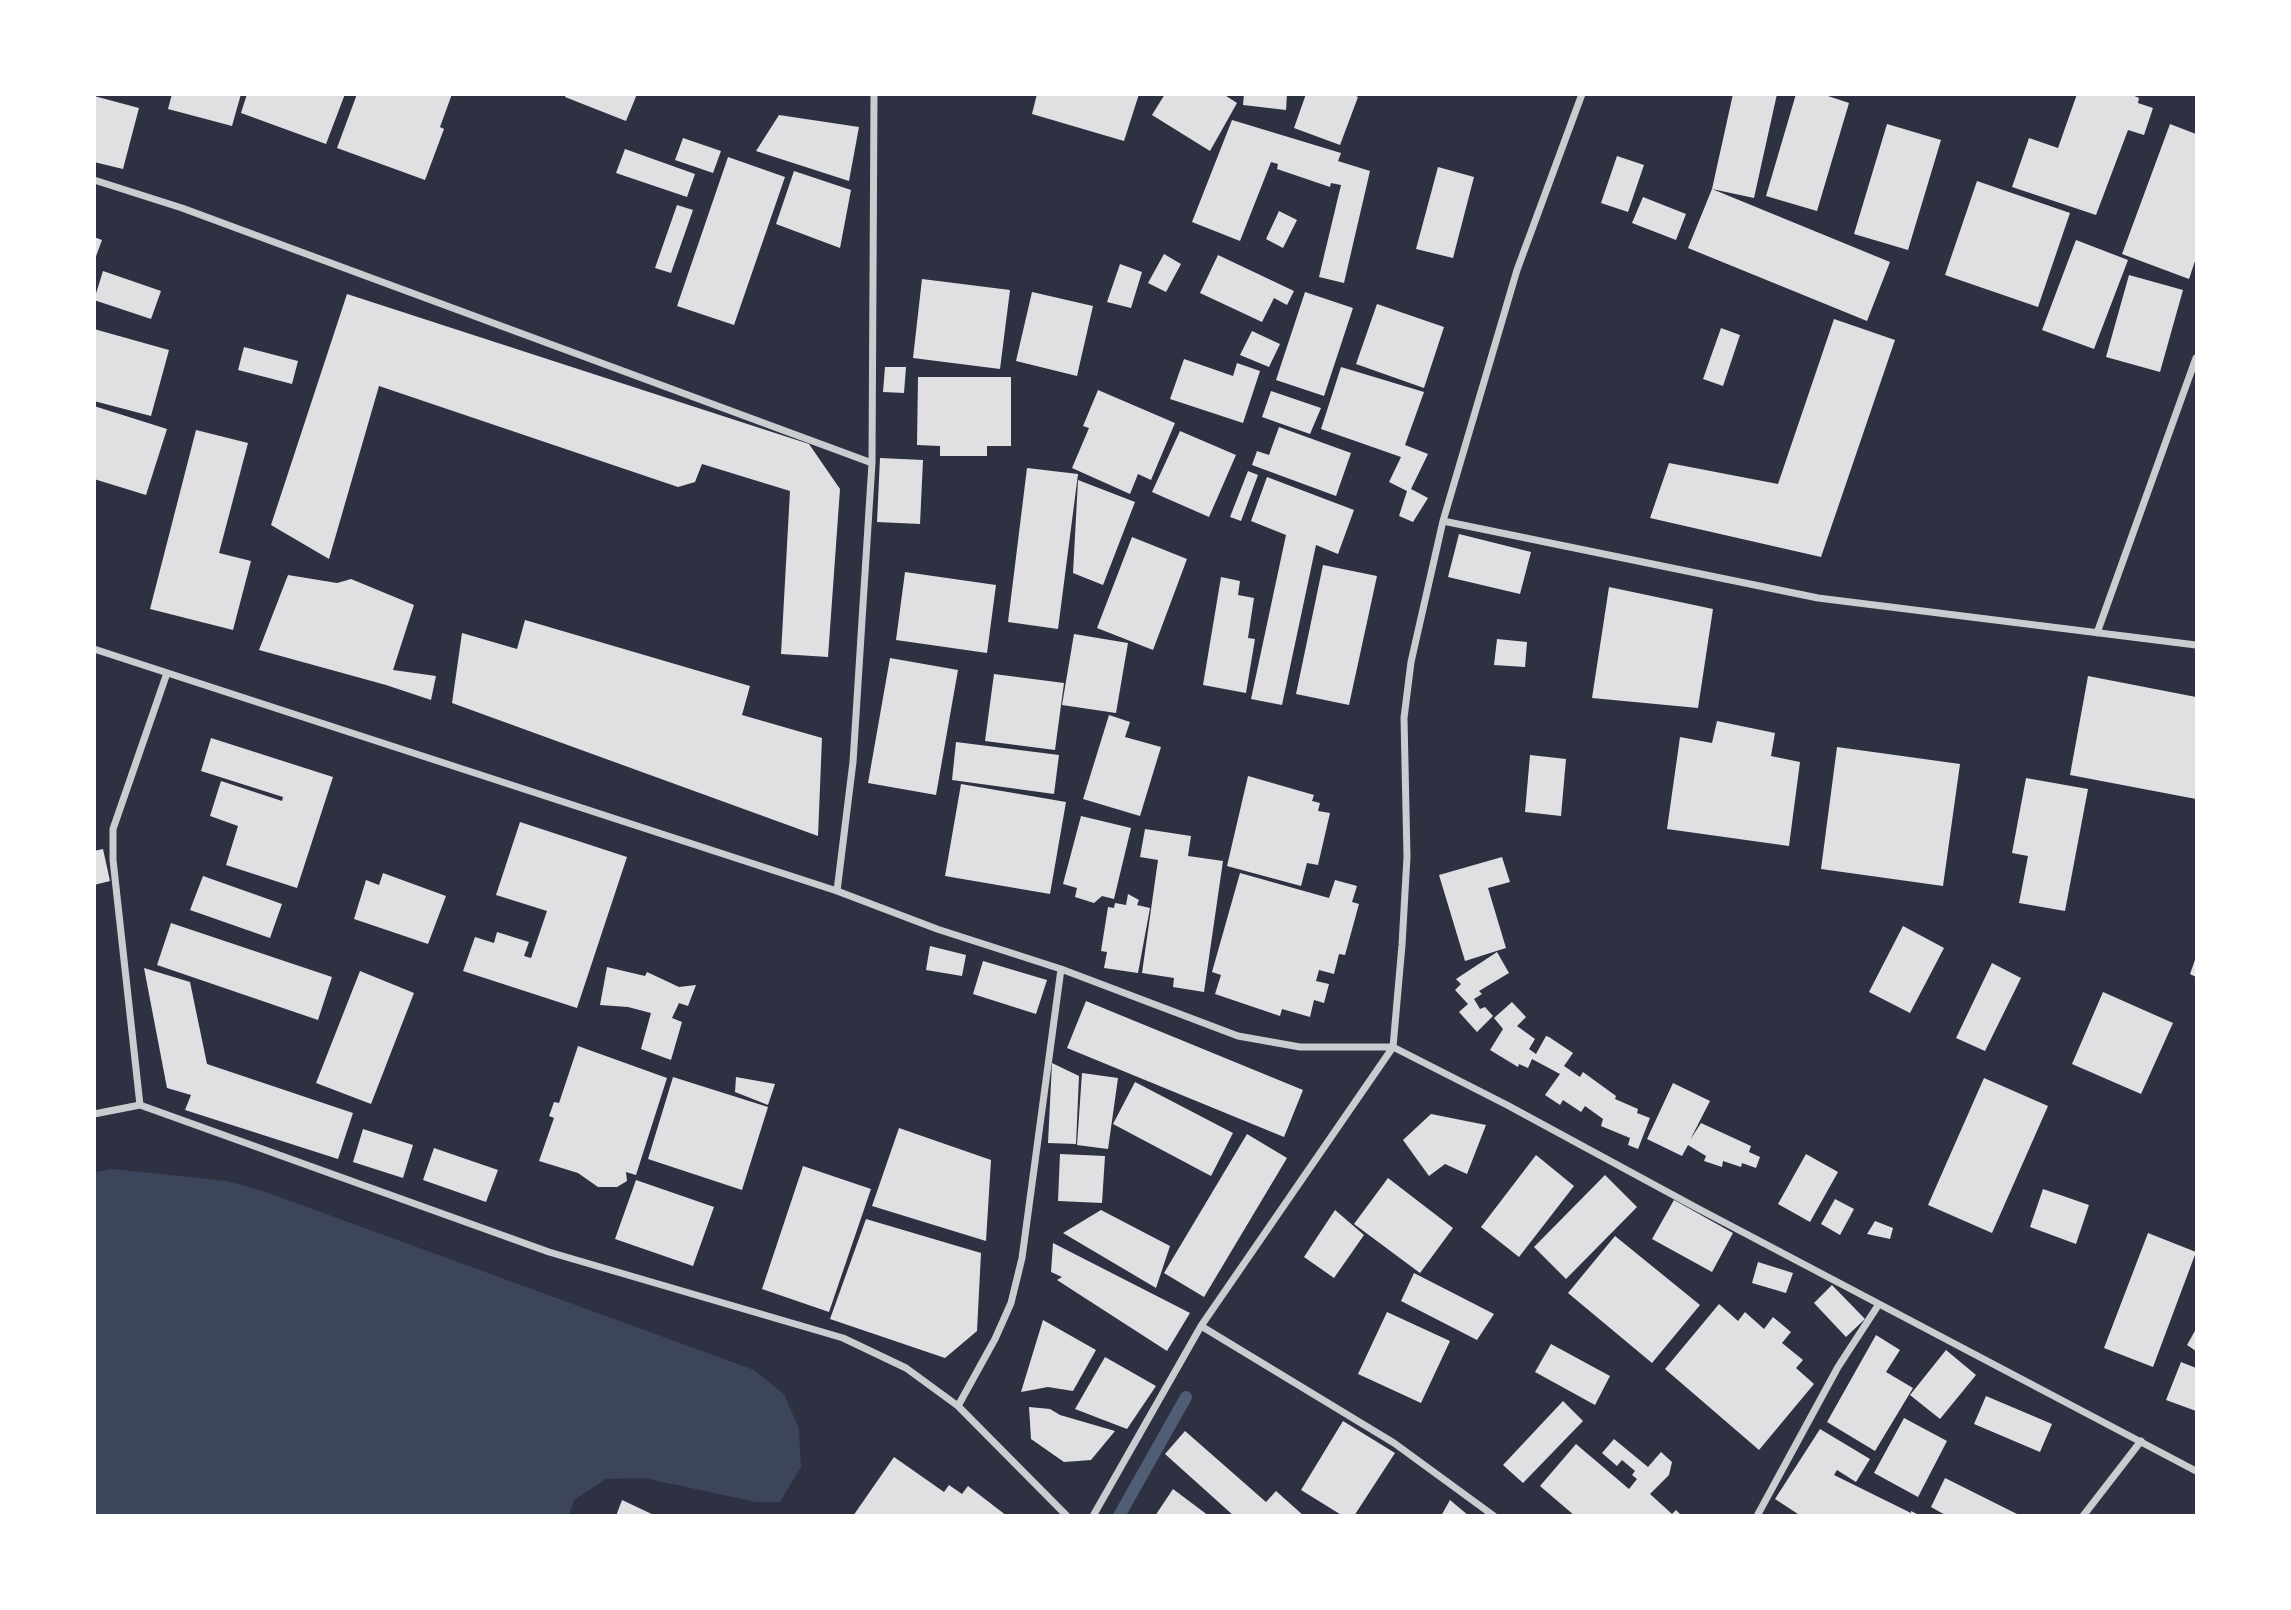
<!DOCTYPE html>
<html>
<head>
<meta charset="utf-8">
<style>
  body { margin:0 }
  #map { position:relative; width:2291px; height:1610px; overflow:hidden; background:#2d3142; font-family:"Fira Sans",sans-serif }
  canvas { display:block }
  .frame { position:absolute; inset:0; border:96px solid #fff; pointer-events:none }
</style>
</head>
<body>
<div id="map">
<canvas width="2291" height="1610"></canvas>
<div class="frame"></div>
</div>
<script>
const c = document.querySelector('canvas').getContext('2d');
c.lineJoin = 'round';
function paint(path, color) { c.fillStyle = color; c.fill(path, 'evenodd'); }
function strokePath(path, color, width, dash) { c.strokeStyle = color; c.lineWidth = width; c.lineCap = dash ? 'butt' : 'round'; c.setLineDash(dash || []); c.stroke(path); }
paint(new Path2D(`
  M113,1169L227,1181L263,1191L754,1370L784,1394L799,1429L801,1467L780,1502H756L644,1478L606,1479L574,1500L569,1515H95V1172Z`), '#3c4559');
strokePath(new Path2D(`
  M1119,1516L1186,1397`), '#4f5d75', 12);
paint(new Path2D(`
  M172,94H241L232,126L168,109Z
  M247,94H345L326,144L241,113Z
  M357,94H452L440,127L444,129L425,180L337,148Z
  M566,94H637L626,121L565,97Z
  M1037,94H1139L1124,141L1032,114Z
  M1165,94H1223L1237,103L1210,151L1152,115Z
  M1244,94H1287L1286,110L1243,105Z
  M1306,94H1352L1358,97L1340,145L1294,128Z
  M1733,94H1777L1754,198L1712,189Z
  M1796,94H1822L1849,103L1817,211L1766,196Z
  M2077,94H2130L2139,98L2138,103L2153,108L2144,135L2128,130L2096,215L2012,187L2029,138L2058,148Z
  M94,96L139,108L123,169L94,162Z
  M779,115L859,127L849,181L756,151Z
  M1232,120L1341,153L1338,161L1370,171L1344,283L1319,277L1341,185L1331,183L1330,187L1277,169L1278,164L1271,162L1240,241L1192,222Z
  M1887,124L1941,140L1908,250L1854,234Z
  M2170,124L2196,134V258L2189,279L2122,254Z
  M683,138L721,151L713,173L675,160Z
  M625,149L695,174L687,197L616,173Z
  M1617,156L1644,165L1628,212L1601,203Z
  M728,157L785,177L734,325L677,306Z
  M1438,167L1474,177L1453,258L1416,249Z
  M794,171L851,190L840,248L776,224Z
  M1977,181L2070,213L2038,307L1945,275Z
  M1712,189L1890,262L1867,321L1688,248Z
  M1643,197L1686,214L1676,240L1632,223Z
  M677,205L693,210L671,273L655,268Z
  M1279,211L1297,220L1283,248L1266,239Z
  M94,237L102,240L95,259H94Z
  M2076,240L2128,260L2094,349L2042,330Z
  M1164,254L1181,264L1166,292L1148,283Z
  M1218,255L1294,291L1287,305L1274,298L1262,322L1200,293Z
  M1120,264L1142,272L1131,308L1107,302Z
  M103,271L161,291L151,319L94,300Z
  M2129,275L2183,290L2160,372L2106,357Z
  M922,279L1010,290L1000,369L913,358Z
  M1032,292L1093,306L1077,376L1016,361Z
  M1305,292L1353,308L1324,396L1276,380Z
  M347,294L809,444L840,489L828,657L781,654L790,491L702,464L695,482L678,487L379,386L329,559L271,525Z
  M1377,304L1444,327L1424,388L1356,364Z
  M1834,319L1895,340L1821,557L1650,518L1669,463L1778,484Z
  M1721,328L1740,335L1723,386L1703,379Z
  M94,329L169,350L151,416L94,401Z
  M1252,331L1280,344L1269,367L1240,355Z
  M244,347L298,361L292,384L238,370Z
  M1184,359L1233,376L1237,363L1260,371L1243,423L1170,399Z
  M885,367H906L904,393L883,392Z
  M1341,367L1424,392L1405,445L1428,454L1411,489L1428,498L1413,522L1399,516L1407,491L1389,482L1401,457L1321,429Z
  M918,377H1011V446H987V456H940V446L917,445Z
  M1098,390L1175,423L1151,480L1138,474L1130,494L1072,468L1089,428L1083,426Z
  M1271,391L1321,408L1310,434L1262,417Z
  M94,406L167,429L146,495L94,479Z
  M1279,427L1351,453L1336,496L1252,465L1257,451L1269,455Z
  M196,430L248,443L219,553L251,561L233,630L150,609Z
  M1180,431L1236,455L1209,517L1152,492Z
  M880,458L923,460L920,524L877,522Z
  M1027,468L1078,474L1058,629L1008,622Z
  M1248,471L1258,475L1241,521L1230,517Z
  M1267,477L1354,510L1338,554L1316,545L1282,705L1251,699L1286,535L1251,521Z
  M1078,480L1135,502L1103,585L1073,573Z
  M1459,534L1531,552L1520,594L1448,577Z
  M1132,537L1187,559L1153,650L1097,628Z
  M1323,565L1377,576L1349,705L1296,694Z
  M905,572L996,585L987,653L896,640Z
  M288,575L337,583L351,579L414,605L393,670L436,676L431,700L386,685L259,650Z
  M1221,577L1240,581L1238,595L1254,598L1248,638L1255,639L1246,693L1203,685Z
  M1609,587L1713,609L1698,708L1592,698Z
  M525,620L750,686L742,715L822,738L818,836L452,703L462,633L517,649Z
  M1074,634L1128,643L1116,713L1062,705Z
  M1497,639L1527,642L1525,667L1494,665Z
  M890,658L958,670L936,795L868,783Z
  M994,674L1064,683L1055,750L985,741Z
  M2088,676L2196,697V799L2070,775Z
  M1109,715L1130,722L1125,737L1161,747L1140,816L1083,799Z
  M1717,721L1775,733L1771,756L1800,762L1789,846L1667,829L1680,737L1712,743Z
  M211,738L333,777L297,888L226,865L238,826L210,816L221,781L282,801L283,797L201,771Z
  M956,742L1059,755L1054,794L952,780Z
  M1837,747L1960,764L1943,886L1821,869Z
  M1530,755L1566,759L1561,816L1525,812Z
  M1248,776L1314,795L1312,801L1320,803L1318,811L1330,813L1318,865L1307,863L1301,886L1227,866Z
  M2026,778L2088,789L2065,911L2019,903L2028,856L2012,853Z
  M961,784L1066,802L1050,894L945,876Z
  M1081,816L1131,828L1114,899L1102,896L1094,903L1075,897L1077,888L1063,884Z
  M520,822L627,857L577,1008L463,971L475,937L494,943L497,932L529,942L524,956L531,958L547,911L496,895Z
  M1145,829L1191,836L1188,856L1223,861L1204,992L1173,987L1174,978L1142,973L1158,860L1140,857Z
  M103,849L110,881L94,885V851Z
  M1502,857L1510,882L1488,888L1506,948L1465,961L1439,875Z
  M383,873L446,896L428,944L354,919L366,880L379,885Z
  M1240,873L1329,898L1335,880L1357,886L1352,902L1359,904L1345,955L1339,954L1334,974L1319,970L1316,981L1329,984L1324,1003L1314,1000L1310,1017L1282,1009L1280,1016L1215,994L1221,975L1212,972Z
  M203,876L282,904L270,938L190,910Z
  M1128,894L1139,900L1137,905L1150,908L1138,973L1104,968L1107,952L1101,951L1108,907L1114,908L1115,903L1126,905Z
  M171,923L332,977L318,1020L157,965Z
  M1903,926L1944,948L1910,1013L1869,992Z
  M930,946L966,955L962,976L926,970Z
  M1497,952L1509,973L1479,991L1482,994L1474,999L1480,1009L1485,1007L1493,1016L1477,1032L1459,1012L1468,1004L1455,990L1461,984L1456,979Z
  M2196,957V977L2190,974Z
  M983,961L1047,980L1036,1014L973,994Z
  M1992,963L2021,978L1985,1051L1956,1038Z
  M607,967L645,976L647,972L679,987L696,985L688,1006L679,1003L672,1018L682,1022L671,1060L641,1049L651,1013L628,1007L600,1005Z
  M144,968L190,982L207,1064L353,1113L338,1159L185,1110L191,1095L167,1088Z
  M360,971L414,993L371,1104L316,1083Z
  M2103,992L2173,1023L2141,1094L2072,1064Z
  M1086,1001L1303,1090L1284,1137L1067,1048Z
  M1512,1002L1526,1017L1517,1026L1535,1039L1529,1049L1536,1054L1546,1036L1549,1037L1573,1053L1564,1066L1580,1077L1583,1072L1616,1096L1615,1099L1638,1109L1637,1113L1650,1118L1638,1149L1628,1145L1630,1138L1601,1126L1603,1119L1585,1106L1581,1112L1563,1100L1560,1105L1545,1095L1560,1074L1532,1059L1528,1068L1519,1064L1518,1067L1490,1050L1503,1029L1494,1018Z
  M578,1046L667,1078L636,1175L626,1172L627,1181L617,1187H598L578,1173L539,1161L554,1118L549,1116L554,1102L559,1103Z
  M1052,1063L1079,1076L1076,1144L1048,1143Z
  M1082,1073L1118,1078L1108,1149L1077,1145Z
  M673,1077L768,1107L742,1190L648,1159Z
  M736,1077L775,1084L768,1105L735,1092Z
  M1984,1078L2048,1106L1992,1233L1928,1205Z
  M1135,1082L1233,1133L1211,1176L1113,1124Z
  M1673,1083L1710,1101L1690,1140L1701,1123L1751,1146L1749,1152L1760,1157L1756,1168L1742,1163L1741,1167L1723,1161L1722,1167L1704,1161L1706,1156L1688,1145L1682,1156L1647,1139Z
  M1431,1114L1486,1125L1467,1174L1445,1164L1429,1176L1403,1140Z
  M899,1128L991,1160L986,1241L872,1206Z
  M363,1129L413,1145L403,1178L353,1162Z
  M1247,1134L1287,1158L1204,1297L1164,1273Z
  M434,1148L498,1170L486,1202L423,1180Z
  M1060,1154L1105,1156L1102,1203L1058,1201Z
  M1806,1154L1838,1172L1810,1222L1778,1204Z
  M1536,1155L1574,1186L1519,1257L1481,1227Z
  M803,1166L871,1189L829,1312L762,1289Z
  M1605,1175L1637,1207L1566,1279L1534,1247Z
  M1388,1178L1453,1228L1420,1273L1354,1224Z
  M636,1180L714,1207L693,1266L615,1239Z
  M2043,1189L2089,1205L2076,1244L2030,1227Z
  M1835,1199L1854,1209L1840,1235L1821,1224Z
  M1674,1200L1733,1233L1712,1272L1652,1239Z
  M1101,1210L1170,1246L1156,1288L1063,1233Z
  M1335,1210L1364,1235L1334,1278L1304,1257Z
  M866,1219L981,1253L977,1331L945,1358L830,1319Z
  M1875,1221L1893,1228L1890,1239L1867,1234Z
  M2148,1233L2196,1252L2153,1367L2104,1348Z
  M1615,1236L1700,1305L1652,1363L1568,1293Z
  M1053,1243L1190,1313L1167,1351L1057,1280L1062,1277L1051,1272Z
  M1758,1262L1793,1273L1786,1293L1752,1283Z
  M1414,1273L1494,1314L1477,1340L1401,1301Z
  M1832,1285L1865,1319L1846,1337L1814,1303Z
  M1719,1304L1738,1321L1745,1312L1764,1329L1773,1317L1791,1332L1782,1343L1803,1360L1796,1368L1814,1384L1759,1450L1665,1369Z
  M1387,1312L1450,1341L1421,1403L1358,1374Z
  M1043,1320L1096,1350L1073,1391L1048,1387L1021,1392Z
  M2196,1329V1351L2187,1345Z
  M1876,1335L1900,1350L1886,1372L1913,1388L1875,1451L1827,1422Z
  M1551,1344L1610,1376L1595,1405L1535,1372Z
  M1946,1350L1976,1375L1940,1419L1910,1395Z
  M1105,1357L1156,1386L1127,1429L1075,1409Z
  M2181,1362L2196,1368V1411L2166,1400Z
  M1986,1396L2052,1424L2040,1452L1974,1424Z
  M1563,1401L1583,1421L1523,1483L1503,1465Z
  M1029,1407L1050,1409L1060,1415L1115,1431L1091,1460L1064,1462L1031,1439Z
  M1904,1418L1947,1441L1918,1497L1874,1473Z
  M1343,1421L1395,1453L1354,1516H1343L1301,1490Z
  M1820,1429L1870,1459L1856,1482L1837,1470L1834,1475L1911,1513V1511L1921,1516H1801L1775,1499Z
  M1185,1431L1266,1502L1276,1491L1304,1516H1234L1165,1454Z
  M1614,1439L1648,1467L1661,1452L1672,1462L1669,1475L1650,1494L1672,1514L1676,1510L1682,1516H1575L1540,1486L1576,1444L1629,1489L1637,1479L1632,1475L1635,1471L1622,1460L1617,1466L1602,1453Z
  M894,1457L944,1492L949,1485L962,1494L968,1486L1007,1516H853Z
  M1945,1478L2021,1516H1947L1931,1507Z
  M1173,1489L1209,1516H1155Z
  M622,1500L656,1516H616Z
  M1450,1500L1469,1516H1441Z`), '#e0e0e3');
strokePath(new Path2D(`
  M94,180L182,208L872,463
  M1443,521L1818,598L2196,645
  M2097,633L2196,358
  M94,649L837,891L937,929L1061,969L1238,1036L1300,1047H1393L1507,1105L1697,1208L2196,1471
  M837,891L853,762L872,463L874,94
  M140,1105L113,860V829L167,673
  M94,1114L140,1105L549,1252L843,1338L906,1368L958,1406L995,1339L1011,1303L1022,1258L1061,969
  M1201,1326L1394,1443L1494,1516
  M958,1406L1067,1516
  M1093,1516L1201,1326L1393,1047L1402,945L1407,857L1404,718L1411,662L1443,521L1517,270L1582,94
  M1757,1516L1838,1367L1879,1304
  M2083,1516L2141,1441`), '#caccd0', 7);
</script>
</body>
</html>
